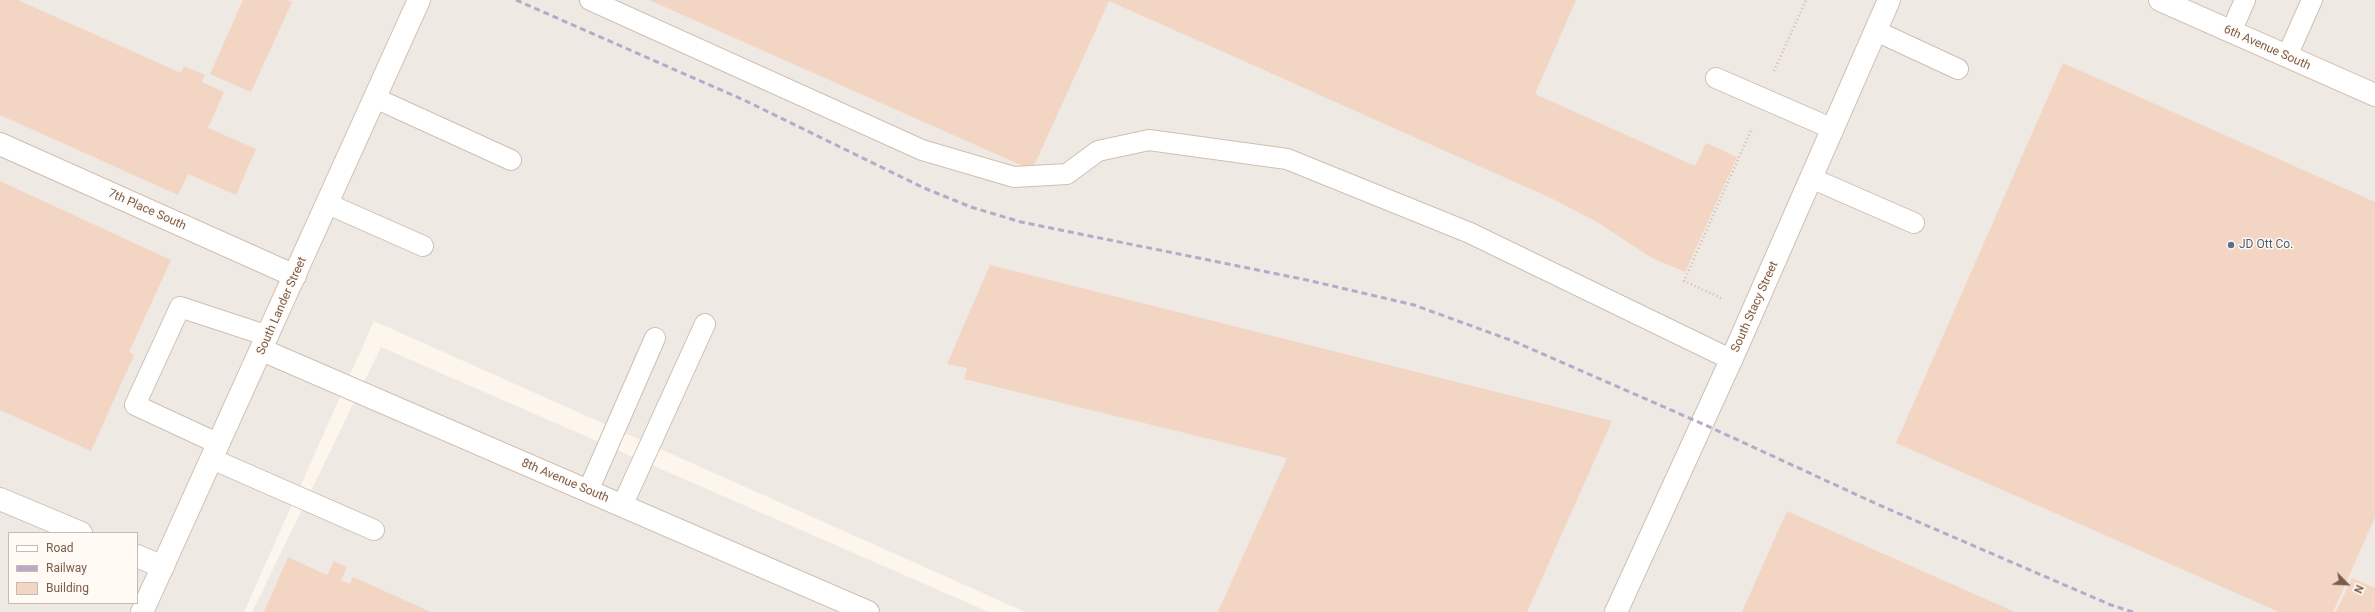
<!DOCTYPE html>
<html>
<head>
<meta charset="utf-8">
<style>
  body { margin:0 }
  #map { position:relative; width:2375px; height:612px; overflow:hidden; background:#fdf6ec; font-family:Roboto,sans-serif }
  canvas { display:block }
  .legend { position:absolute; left:8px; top:532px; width:130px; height:72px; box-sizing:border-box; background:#fffaf3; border:1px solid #cabbb1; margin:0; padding:5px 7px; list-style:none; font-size:12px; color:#7a5c4d }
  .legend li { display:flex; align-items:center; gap:8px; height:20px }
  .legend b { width:20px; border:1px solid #cabbb1 }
  .north { position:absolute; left:2327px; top:564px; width:40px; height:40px; -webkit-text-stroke:3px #fffaf3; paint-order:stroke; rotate:114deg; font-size:11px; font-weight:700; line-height:16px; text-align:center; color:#7a5c4d }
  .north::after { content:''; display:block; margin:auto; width:14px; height:18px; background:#7a5c4d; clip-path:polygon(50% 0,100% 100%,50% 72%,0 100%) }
</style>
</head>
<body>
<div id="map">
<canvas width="2375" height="612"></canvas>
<ul class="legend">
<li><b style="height:5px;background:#fff"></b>Road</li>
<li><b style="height:5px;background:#b9a8c9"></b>Railway</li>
<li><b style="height:11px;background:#f3d5c3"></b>Building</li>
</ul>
<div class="north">N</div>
</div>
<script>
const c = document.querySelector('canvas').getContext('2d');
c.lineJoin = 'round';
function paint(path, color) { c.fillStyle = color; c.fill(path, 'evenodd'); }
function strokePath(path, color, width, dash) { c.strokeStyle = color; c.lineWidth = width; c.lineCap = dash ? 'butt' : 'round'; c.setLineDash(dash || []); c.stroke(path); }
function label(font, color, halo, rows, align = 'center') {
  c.font = font + ' Roboto,sans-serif'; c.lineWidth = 3; c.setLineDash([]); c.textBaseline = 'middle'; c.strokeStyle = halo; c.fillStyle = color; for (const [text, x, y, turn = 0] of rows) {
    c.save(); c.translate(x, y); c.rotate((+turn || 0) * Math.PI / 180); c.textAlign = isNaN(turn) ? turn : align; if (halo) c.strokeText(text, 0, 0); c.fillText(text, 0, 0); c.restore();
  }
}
paint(new Path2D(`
  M0,0H2375V612H1025L374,321L244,612H0ZM9,533H137V603H9Z
  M381,347L989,612H252Z`), '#efe9e4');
paint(new Path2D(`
  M0,0H18L181,73L184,66L205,75L202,82L224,92L208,128L256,149L236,195L188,174L178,195L0,115Z
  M243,0H286L292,2L251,92L210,74Z
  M649,0H1576L1535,94L1695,166L1706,143L1737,157L1685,272L1652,258L1597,222L1553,199L1109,1L1032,170Z
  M2063,63L2375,202V517L2333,612H2279L1896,443Z
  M0,181L171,260L129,352L134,355L91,451L0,410Z
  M990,265L1612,421L1527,612H1218L1287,458L964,379L967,368L947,364Z
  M1787,511L2015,612H1742Z
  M288,557L327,575L334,561L347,567L341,580L350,584L353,577L431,612H264Z
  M2352,578L2375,588V612H2336Z`), '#f3d5c3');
const lane = new Path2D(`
  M590,0L922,150L1014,177L1067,174L1098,151L1149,140L1287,159L1470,233L1732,360
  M1876,31L1958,69
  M2231,32L2245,0
  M2287,56L2312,0
  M1716,78L1833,129
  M375,98L511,160
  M1811,178L1914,223
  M328,204L423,246
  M219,444L135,405L180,307L268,336
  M212,459L374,530
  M588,491L655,338
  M622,506L705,324`);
const street = new Path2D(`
  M0,144L295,276
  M262,350L868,612
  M0,499L81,533
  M137,556L163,567
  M1616,612L1737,347L1889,0`);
const secondary = new Path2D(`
  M2160,0L2375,95
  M142,612L419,0`);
strokePath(lane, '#d1beb0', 22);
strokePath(street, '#d1beb0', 24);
strokePath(secondary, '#d6c0b0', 24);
strokePath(new Path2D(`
  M1774,71L1806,0
  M1721,298L1684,281L1752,128`), '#d9b8a5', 2.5, [1, 3]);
strokePath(lane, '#fff', 20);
strokePath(street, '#fff', 22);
strokePath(secondary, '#fff', 22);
strokePath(new Path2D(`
  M516,0L746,101L924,188L971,207L1021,222L1307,280L1414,305L1513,341L1703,424L1879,505L2111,605L2133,612`), '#b9a8c9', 3, [6, 4]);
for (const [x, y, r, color] of [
  [2231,245,4,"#5c6f8a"]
]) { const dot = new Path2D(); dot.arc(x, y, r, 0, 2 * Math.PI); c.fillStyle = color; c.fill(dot); strokePath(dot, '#fffaf3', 1.5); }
label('12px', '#7a5c4d', '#fffaf3', [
  ["6th Avenue South",2267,48,24],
  ["7th Place South",147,210,24],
  ["South Lander Street",282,306,-66],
  ["South Stacy Street",1755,307,-66],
  ["8th Avenue South",565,481,23]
]);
label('12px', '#4e5e75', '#fffaf3', [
  ["JD Ott Co.",2239,245]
], 'left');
</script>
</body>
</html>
